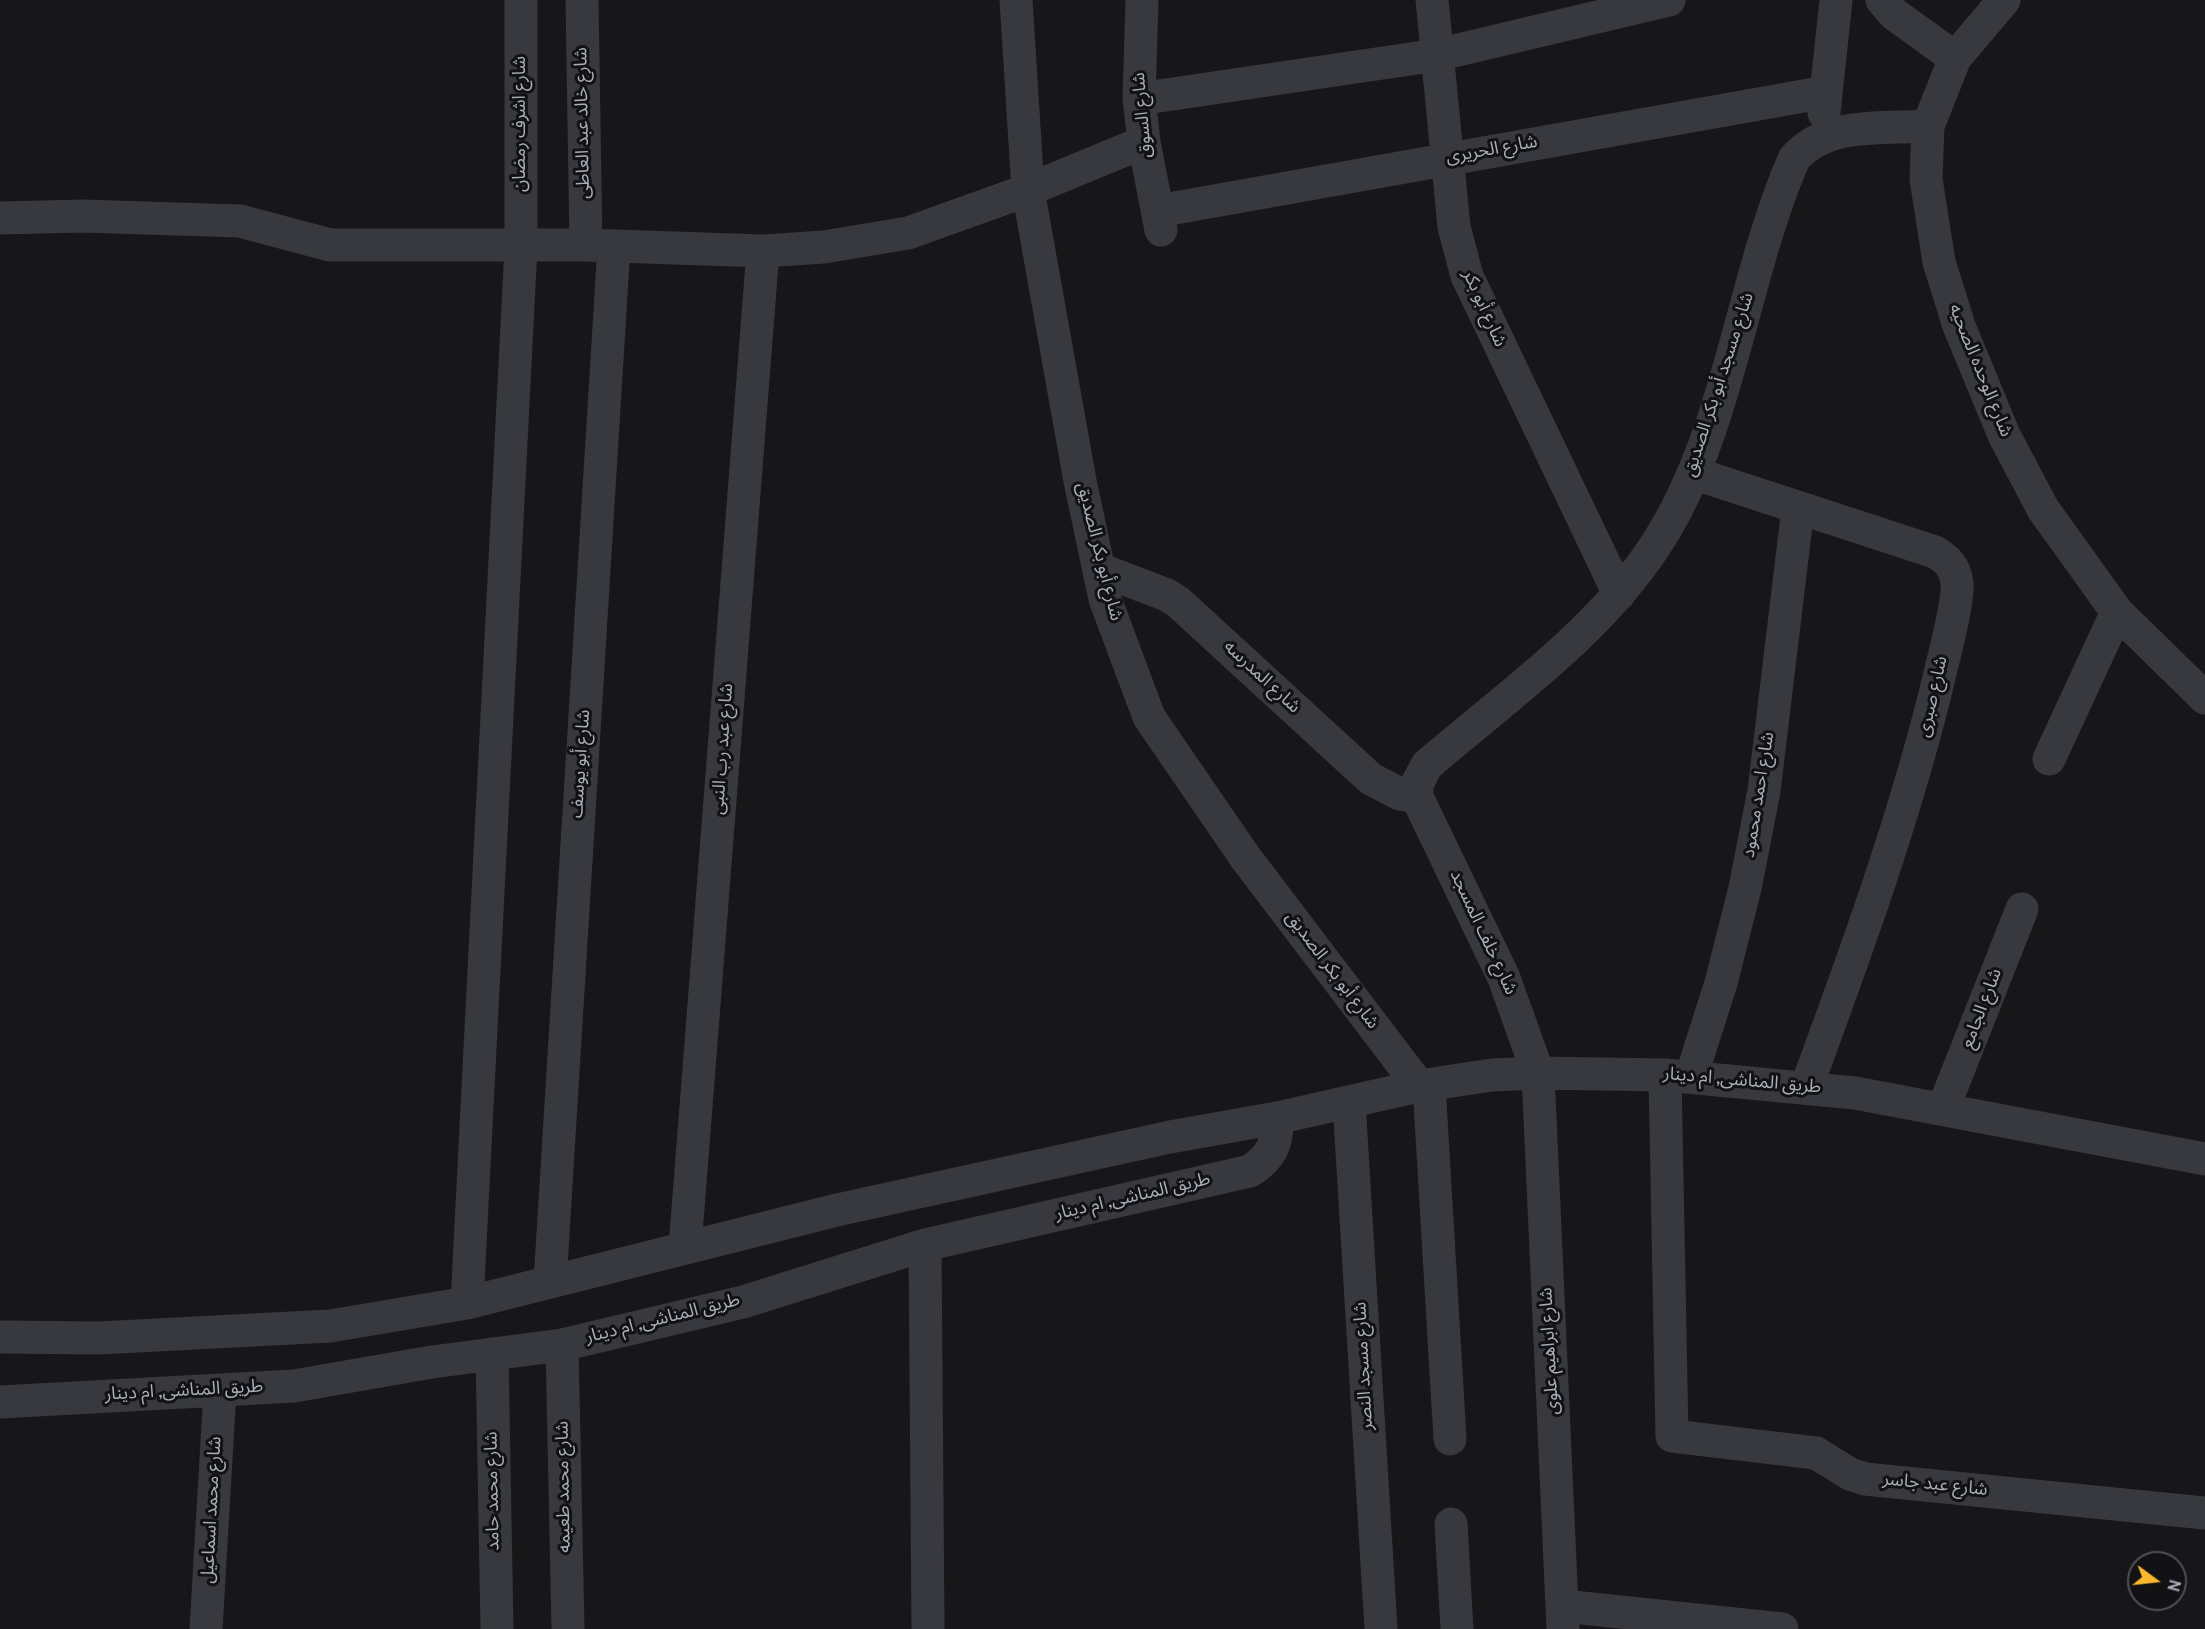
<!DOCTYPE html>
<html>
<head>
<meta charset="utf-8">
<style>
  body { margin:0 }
  #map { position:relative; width:2205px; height:1629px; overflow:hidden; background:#171719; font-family:Overpass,sans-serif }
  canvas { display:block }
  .north { position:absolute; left:2127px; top:1551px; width:60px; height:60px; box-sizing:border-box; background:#121214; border:2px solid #4e5056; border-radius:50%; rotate:105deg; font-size:16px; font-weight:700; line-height:24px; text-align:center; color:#a8aeba }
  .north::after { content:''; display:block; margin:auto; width:21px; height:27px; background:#fcb82c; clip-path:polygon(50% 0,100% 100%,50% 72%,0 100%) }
</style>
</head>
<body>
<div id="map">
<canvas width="2205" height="1629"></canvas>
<div class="north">N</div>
</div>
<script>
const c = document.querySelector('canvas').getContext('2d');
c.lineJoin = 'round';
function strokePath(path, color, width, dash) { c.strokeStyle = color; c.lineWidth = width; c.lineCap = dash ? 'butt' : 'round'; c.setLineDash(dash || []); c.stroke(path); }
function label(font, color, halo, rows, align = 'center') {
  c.font = font + ' Overpass,"Noto Sans Arabic",sans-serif'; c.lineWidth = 6; c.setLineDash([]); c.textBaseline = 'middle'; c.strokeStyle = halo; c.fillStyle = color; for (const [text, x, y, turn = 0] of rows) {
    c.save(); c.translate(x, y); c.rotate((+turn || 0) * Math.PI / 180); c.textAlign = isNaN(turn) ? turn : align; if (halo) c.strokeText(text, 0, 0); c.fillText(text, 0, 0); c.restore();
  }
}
strokePath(new Path2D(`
  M582,0L586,245
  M1016,0L1028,190L1080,481L1105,599L1149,717L1245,857L1419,1086
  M1142,0L1139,99L1144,142L1161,230
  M1432,0L1454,227L1467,276L1619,594
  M1882,0L1894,14L1955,58
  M2004,0L1955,58L1928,126L1926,179L1939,262L1959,326L2004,435L2043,509L2117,612L2205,698
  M1139,99L1437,55L1669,0
  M1824,113L1836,0
  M1158,211L1826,92
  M0,218L83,216L240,221L330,245H586L763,251L824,247L908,233L1028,190L1144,142
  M1693,473L1935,552C1948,560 1955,567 1957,583C1959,603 1942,663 1937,686C1903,824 1855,955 1806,1088
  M1099,569L1167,595L1178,602L1371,779L1400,794L1417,797
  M2049,759L2117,612
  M1665,1075L1672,1436L1816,1453L1850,1474L1865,1479L2205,1513
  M1691,1077L1721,983L1745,888L1764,791L1798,508
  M1429,1085L1450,1439
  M1349,1102L1381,1629
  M1943,1109L2022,909
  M925,1245L928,1629
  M685,1247L763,251
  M550,1282L614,246
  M467,1303L521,247V0
  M0,1337L99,1338L330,1326L467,1303L837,1210L1170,1137L1277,1118L1419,1086L1492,1075L1538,1073L1665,1075L1855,1093L2205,1159
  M562,1345L568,1629
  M492,1354L497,1629
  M0,1402L294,1386L432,1362L562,1345L743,1302L925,1245L1250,1171C1271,1158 1278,1143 1277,1118
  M1451,1524L1457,1629
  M1563,1606L1782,1629
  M206,1629L220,1391
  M1563,1629L1538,1073L1504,978L1417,797V784L1427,765C1506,697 1597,634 1655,546C1730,432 1740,283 1794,159C1826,121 1882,129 1928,126`), '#38393f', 33);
label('18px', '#a8aeba', '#121214', [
  ["شارع السوق",1144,115,-95],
  ["شارع خالد عبد العاطى",584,123,-91],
  ["شارع اشرف رمضان",521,124,-90],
  ["شارع الحريرى",1492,151,-10],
  ["شارع أبو بكر",1483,309,66],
  ["شارع الوحده الصحيه",1979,371,68],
  ["شارع مسجد أبو بكر الصديق",1720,385,-72],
  ["شارع أبو بكر الصديق",1098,552,76],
  ["شارع المدرسه",1261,678,43],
  ["شارع صبرى",1934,697,-77],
  ["شارع عبد رب النبى",724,749,-86],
  ["شارع أبو يوسف",582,764,-86],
  ["شارع احمد محمود",1760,795,-81],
  ["شارع خلف المسجد",1482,933,65],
  ["شارع أبو بكر الصديق",1331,971,53],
  ["شارع الجامع",1983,1009,-69],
  ["طريق المناشى, ام دينار",1742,1082,5],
  ["طريق المناشى, ام دينار",1133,1198,-13],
  ["طريق المناشى, ام دينار",663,1320,-14],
  ["شارع ابراهيم علوى",1551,1351,-93],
  ["شارع مسجد النصر",1365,1366,-93],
  ["طريق المناشى, ام دينار",184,1392,-3],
  ["شارع عبد جاسر",1935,1486,6],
  ["شارع محمد طعيمه",565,1487,-91],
  ["شارع محمد حامد",494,1491,-91],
  ["شارع محمد اسماعيل",213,1510,-87]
]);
</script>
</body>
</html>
